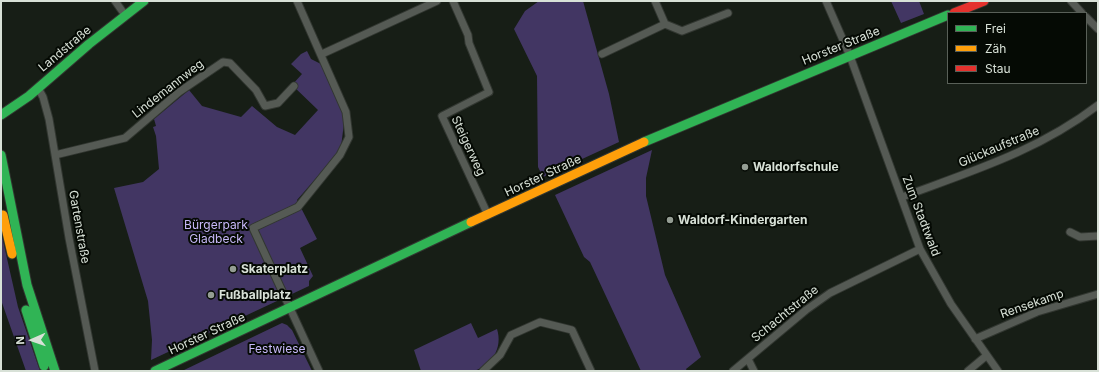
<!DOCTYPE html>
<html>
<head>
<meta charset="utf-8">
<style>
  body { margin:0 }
  #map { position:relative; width:1099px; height:372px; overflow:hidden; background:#171e16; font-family:Inter,sans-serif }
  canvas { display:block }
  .frame { position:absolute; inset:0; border:2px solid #d8e1d7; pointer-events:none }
  .legend { position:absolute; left:947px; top:12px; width:140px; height:72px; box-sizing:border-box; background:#050a04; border:1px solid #596058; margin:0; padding:5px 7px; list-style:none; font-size:12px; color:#d8e1d7 }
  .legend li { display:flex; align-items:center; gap:8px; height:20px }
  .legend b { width:20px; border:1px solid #596058 }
  .north { position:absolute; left:12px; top:320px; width:40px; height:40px; -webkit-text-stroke:3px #050a04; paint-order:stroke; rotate:268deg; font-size:11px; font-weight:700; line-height:16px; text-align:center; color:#d8e1d7 }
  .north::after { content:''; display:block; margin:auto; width:14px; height:18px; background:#d8e1d7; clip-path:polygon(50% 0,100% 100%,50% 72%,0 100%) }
</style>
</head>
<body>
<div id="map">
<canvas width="1099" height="372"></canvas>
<div class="frame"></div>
<ul class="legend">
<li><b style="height:5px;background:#30b455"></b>Frei</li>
<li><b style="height:5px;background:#ff9f0a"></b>Zäh</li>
<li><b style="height:5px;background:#e5322d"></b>Stau</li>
</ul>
<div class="north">N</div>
</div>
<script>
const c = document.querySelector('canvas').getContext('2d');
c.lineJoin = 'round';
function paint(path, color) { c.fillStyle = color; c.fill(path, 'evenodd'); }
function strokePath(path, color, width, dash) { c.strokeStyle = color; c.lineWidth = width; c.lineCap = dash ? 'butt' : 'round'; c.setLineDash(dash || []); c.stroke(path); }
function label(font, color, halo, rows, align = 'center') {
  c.font = font + ' Inter,sans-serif'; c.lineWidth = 4; c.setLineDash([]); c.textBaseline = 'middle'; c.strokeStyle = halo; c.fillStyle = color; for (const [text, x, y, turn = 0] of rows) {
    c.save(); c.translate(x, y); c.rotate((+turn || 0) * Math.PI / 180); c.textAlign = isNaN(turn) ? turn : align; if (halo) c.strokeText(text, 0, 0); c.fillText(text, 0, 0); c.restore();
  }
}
paint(new Path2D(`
  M539,1H583L609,94L619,142L543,177L538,167L537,76L514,29L525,11Z
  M891,1H919L924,14L901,23Z
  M307,51L311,59L321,64L345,115L341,147L339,152L297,200L317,239L300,248L313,276L309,281V286L151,360L152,340L148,301L114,188L143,182L159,169L156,136L153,127L156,126L154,119L189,90L202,106L241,117L252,106L277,127L295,135L318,110L292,85L302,74L291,64L301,54Z
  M652,150L646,178V196L665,275L701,357L686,369L687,371H641L590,262L584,257L555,195Z
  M1,232L18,307L40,371H26L1,300Z
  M282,323L287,325L292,330L312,371H182Z
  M471,323L478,338L497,329C503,348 492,365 474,371C463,372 434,371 421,371L414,350Z`), '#423663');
const street = new Path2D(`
  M115,1L125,15
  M297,1L346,112L349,137L340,155L298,207L253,228L319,371
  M453,1L468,35L469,43L489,92L442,116L488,215
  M826,1L850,56L920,249L951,304L998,371
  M1071,1L1082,13
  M1086,17L1098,29
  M665,24L682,31L728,13
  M322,54L437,1
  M602,54L665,24L655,1
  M38,88L43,97L49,119L69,238L95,371
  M55,155L125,138L179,92L223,62L230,63L256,90L265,106L278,103L294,86
  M902,197C972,171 1038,151 1098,105
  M1070,232L1080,237L1098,236
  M975,339L1037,312L1098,294
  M748,359L754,371
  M483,371L500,355L511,335L540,322L572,330L591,371
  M733,371L806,310L830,293L920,249
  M968,371L986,356`);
const fast = new Path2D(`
  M1,115L29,96L89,44L144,1
  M644,142L948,15
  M1,155L27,285L55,371
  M26,310L44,366
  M155,371L471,222`);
const slow = new Path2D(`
  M3,215L12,254
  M471,222L644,142`);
const jam = new Path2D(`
  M954,13L984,1`);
strokePath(street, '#323731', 9);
strokePath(fast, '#323731', 11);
strokePath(slow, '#323731', 11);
strokePath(jam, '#323731', 11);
strokePath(street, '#555a54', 7);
strokePath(fast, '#30b455', 9);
strokePath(slow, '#ff9f0a', 9);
strokePath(jam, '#e5322d', 9);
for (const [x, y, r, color] of [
  [745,167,4,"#949d93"],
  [670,220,4,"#949d93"],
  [233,269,4,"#949d93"],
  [211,295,4,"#949d93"]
]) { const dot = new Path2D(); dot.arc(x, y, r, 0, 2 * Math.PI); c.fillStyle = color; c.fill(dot); strokePath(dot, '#050a04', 1.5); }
label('12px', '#d8e1d7', '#050a04', [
  ["Horster Straße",841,46,-22],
  ["Landstraße",65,49,-40],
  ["Lindemannweg",168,89,-38],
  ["Steigerweg",468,146,65],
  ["Glückaufstraße",999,147,-23],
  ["Horster Straße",543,176,-25],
  ["Zum Stadtwald",921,216,69],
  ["Gartenstraße",79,227,80],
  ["Rensekamp",1032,304,-19],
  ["Schachtstraße",785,314,-39],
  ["Horster Straße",207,334,-25]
]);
label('bold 12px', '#d8e1d7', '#050a04', [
  ["Waldorfschule",753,167],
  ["Waldorf-Kindergarten",678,220],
  ["Skaterplatz",241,269],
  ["Fußballplatz",219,295]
], 'left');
label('12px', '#c7b8f8', '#050a04', [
  ["Bürgerpark",216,225],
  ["Gladbeck",216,239],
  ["Festwiese",277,349]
]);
</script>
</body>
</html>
